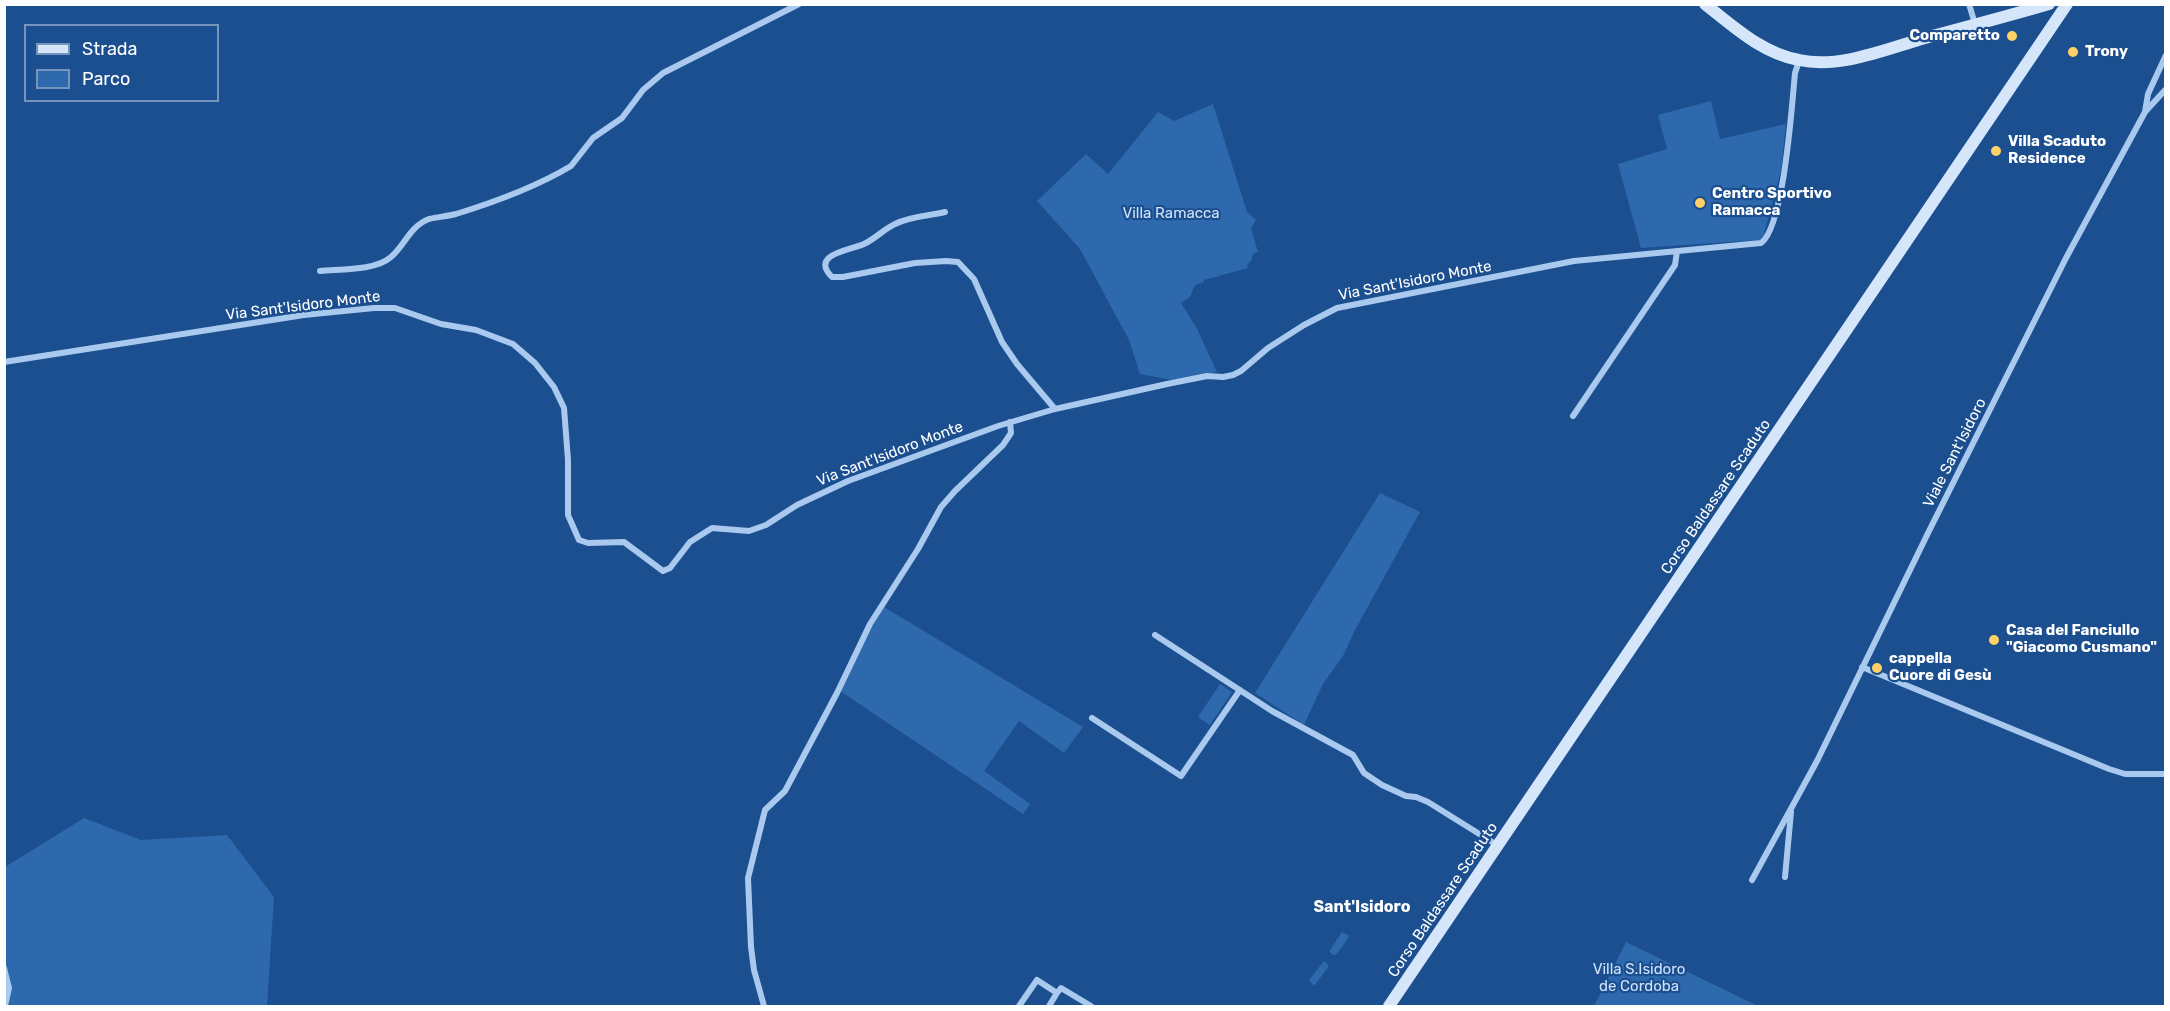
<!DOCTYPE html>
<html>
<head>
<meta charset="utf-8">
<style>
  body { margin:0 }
  #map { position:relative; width:2170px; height:1011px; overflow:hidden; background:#1b4f8f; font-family:Rubik,sans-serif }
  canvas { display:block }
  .frame { position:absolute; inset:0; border:6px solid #fff; pointer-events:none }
  .legend { position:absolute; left:24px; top:24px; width:195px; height:78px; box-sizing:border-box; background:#1b4f8f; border:2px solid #7695bc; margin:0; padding:8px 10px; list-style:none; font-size:18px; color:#fff }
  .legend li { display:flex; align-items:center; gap:12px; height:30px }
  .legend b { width:30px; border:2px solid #7695bc }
</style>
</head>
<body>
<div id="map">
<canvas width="2170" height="1011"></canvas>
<div class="frame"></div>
<ul class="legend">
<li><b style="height:8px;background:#d6e6fa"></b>Strada</li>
<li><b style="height:16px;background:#2e69ad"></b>Parco</li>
</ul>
</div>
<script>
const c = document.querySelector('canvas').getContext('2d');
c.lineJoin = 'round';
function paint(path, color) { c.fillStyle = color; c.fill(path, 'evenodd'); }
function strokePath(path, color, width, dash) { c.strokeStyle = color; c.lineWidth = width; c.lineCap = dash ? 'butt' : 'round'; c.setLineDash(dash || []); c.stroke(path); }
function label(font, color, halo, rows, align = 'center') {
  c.font = font + ' Rubik,sans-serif'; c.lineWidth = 4.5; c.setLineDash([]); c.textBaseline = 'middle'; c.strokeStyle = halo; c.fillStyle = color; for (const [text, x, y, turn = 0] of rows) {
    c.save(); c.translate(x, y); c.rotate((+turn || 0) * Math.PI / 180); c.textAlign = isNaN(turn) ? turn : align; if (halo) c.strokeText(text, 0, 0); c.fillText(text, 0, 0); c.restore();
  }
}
paint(new Path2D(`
  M1711,101L1720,139L1786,124L1781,170L1763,237L1759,240L1641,248L1618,164L1667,149L1658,115Z
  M1213,104L1247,212L1256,220L1251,228L1258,252L1253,254L1251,261L1247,265L1248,268L1204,280V282L1195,285L1190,297L1181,303L1196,327L1217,372L1172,380L1140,374L1129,340L1080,249L1037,201L1086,154L1108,174L1158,112L1174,121Z
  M1380,493L1420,512L1355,630L1343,656L1323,684L1304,725L1255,693Z
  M884,607L1083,727L1064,753L1019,721L984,771L1030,804L1023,814L840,691L862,643Z
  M1220,684L1232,692L1210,725L1198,717Z
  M84,818L141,840L227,835L274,897L267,1006H5V867Z
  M1342,932L1348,935L1349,937L1336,955H1333L1330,952V950Z
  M1626,942L1758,1006H1594Z
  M1324,961L1329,966L1314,986L1309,980Z`), '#2e69ad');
strokePath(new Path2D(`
  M1969,4L1975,24
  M2145,112L2166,89
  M945,212C929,216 910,216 895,224C884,229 875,239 864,244C851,250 809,254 832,277H843L915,263L946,261L958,262L974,279L1002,342L1017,364L1055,409
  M320,271C340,269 375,271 391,257C405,245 410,226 429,219C438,217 448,216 456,214C495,202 536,187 571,166L593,138L622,118L643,90L663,73L799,4
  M4,362L304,315L374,308H395L441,324L476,330L513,344L535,363L554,387L564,408L568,460V515L579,540L588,543L624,542L663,571L670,568L690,542L712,528L749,531L766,525L797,505L848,481L998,426L1055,409L1167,384L1207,376L1223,377L1233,375L1241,371L1268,348L1304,325L1337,308L1574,261L1761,243C1784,227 1792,104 1795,73L1799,61
  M1573,416L1675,265L1677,251
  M1155,635L1272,711L1353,755L1364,773L1382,785L1406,796L1416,797L1428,802L1497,845
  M1862,667L2109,769L2125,774H2166
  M1092,718L1181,776L1240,690
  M1785,877L1791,812
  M1752,880L1817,761L1929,531L2066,258L2145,112L2148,94L2166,55
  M4,968L9,988L5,1006
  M764,1006L754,970L751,947L748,878L765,810L785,791L837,693L870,624L918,549L941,507L955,491L1003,445L1011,433L1010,422
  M1019,1006L1037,980L1057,993L1061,988L1091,1006
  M1049,1006L1057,993`), '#a9c9ee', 6);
strokePath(new Path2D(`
  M1705,4C1734,27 1762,53 1799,60C1840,69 1886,49 1925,38C1966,27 2008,16 2049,4
  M1389,1006L2067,4`), '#d6e6fa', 12);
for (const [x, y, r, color] of [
  [2012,36,6,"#ffd166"],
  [2073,52,6,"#ffd166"],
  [1996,151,6,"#ffd166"],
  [1700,203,6,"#ffd166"],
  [1994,640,6,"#ffd166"],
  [1877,668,6,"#ffd166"]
]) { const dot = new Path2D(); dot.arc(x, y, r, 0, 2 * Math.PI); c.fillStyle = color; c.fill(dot); strokePath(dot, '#1b4f8f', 2); }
label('bold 15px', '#fff', '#1b4f8f', [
  ["Comparetto",2000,36,"right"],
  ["Trony",2085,52],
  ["Villa Scaduto",2008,142],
  ["Residence",2008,159],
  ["Centro Sportivo",1712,194],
  ["Ramacca",1712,211],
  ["Casa del Fanciullo",2006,631],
  ["\"Giacomo Cusmano\"",2006,648],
  ["cappella",1889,659],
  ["Cuore di Gesù",1889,676]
], 'left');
label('15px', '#cfe3fa', '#1b4f8f', [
  ["Villa Ramacca",1171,214],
  ["Villa S.Isidoro",1639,970],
  ["de Cordoba",1639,987]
]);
label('15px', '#fff', '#1b4f8f', [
  ["Via Sant'Isidoro Monte",1415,281,-11],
  ["Via Sant'Isidoro Monte",303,306,-7],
  ["Viale Sant'Isidoro",1955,453,-63],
  ["Via Sant'Isidoro Monte",890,454,-21],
  ["Corso Baldassare Scaduto",1716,497,-56],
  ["Corso Baldassare Scaduto",1443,900,-56]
]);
label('bold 16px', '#fff', '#1b4f8f', [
  ["Sant'Isidoro",1362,907]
]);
</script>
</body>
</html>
